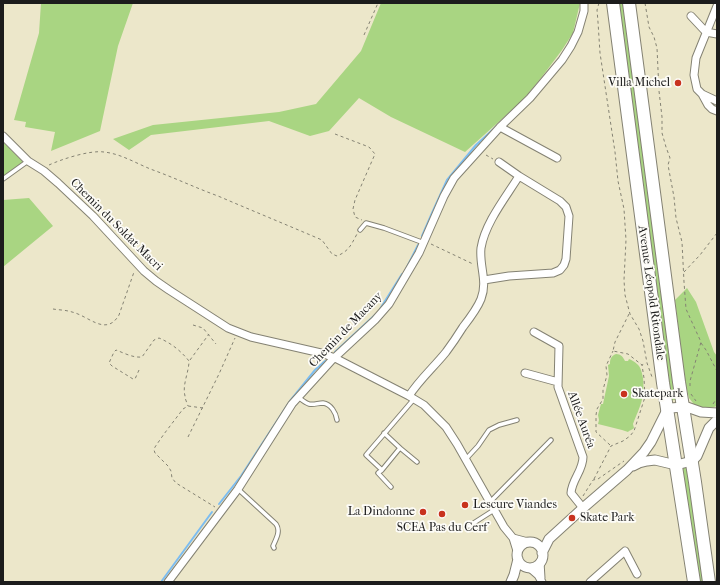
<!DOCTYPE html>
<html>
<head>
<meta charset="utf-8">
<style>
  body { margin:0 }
  #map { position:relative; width:720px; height:585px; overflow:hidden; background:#ece7ca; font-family:"IM FELL French Canon",serif }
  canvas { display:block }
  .frame { position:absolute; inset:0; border:4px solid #1c1c1c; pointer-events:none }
</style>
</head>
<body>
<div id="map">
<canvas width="720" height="585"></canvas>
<div class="frame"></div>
</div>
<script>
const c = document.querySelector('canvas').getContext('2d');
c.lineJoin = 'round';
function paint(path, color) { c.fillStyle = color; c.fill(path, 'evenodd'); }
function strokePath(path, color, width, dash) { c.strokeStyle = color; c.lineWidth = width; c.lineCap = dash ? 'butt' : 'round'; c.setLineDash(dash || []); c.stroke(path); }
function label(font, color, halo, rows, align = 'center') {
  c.font = font + ' "IM FELL French Canon",serif'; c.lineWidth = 3.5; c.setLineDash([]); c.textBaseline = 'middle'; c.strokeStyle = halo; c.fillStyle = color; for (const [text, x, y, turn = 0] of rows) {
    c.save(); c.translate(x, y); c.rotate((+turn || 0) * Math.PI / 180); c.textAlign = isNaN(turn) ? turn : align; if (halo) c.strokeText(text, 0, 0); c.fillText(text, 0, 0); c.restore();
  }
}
paint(new Path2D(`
  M41,3H133L118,46L100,131L51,151L55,132L25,127L26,122L14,120L39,33Z
  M381,3H580L573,33L562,50L541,78L522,101L465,152L391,117L359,98L329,131L310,136L269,121L151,135L129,150L113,139L153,125L279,112L316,104L361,51Z
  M617,3H626L678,399L670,401Z
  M3,142L22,161V163L3,177Z
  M29,198L53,226L3,267V200Z
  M687,288L696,302L714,352L717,356V406L708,409L696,407L689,398L685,382L675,300Z
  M616,354C621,354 623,357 625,361H628L629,359C632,360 635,362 637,364C641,367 642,373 643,378C645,399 640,406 633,424L634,428L633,429L629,431L628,432L622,430L598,424L599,420L598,415L601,404H603L609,376L608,365L610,364C610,359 611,356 616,354Z
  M689,467L706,582H697L679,469Z`), '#a9d582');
strokePath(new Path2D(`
  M422,236L432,213L447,180L476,145L498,125
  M405,271L418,245
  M380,309L402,274
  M335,352L376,314
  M219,504L241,476L290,401L315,370L325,361
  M161,582L212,512`), '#7cbdf1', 2);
const service = new Path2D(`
  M3,179L28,161
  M360,230L366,223L384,228L424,243
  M298,397C302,400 305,403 309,404C314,405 318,403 323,403C331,404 336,413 337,420
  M400,448L417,462
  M466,459L478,446L489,430L499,425L517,420
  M382,470L400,448L384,433
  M391,487L378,473L382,470L366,455L414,399
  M238,489L276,524C281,531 276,539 273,546L274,548
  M490,502L551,440
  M469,526L494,510`);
const minor = new Path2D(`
  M717,6L696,58L694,75L697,89L702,94L708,105L712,109L717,111
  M691,16L706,32L717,34
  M702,94L717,101
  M500,127L557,158
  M3,136L28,161L44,171L58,183L93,216L144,271L156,281L169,290L228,328L251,337L321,353L335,358L409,396L424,405L446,427L457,444L504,527L513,538L517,551
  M484,280L509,276L553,273L560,270L564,265L566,259L569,216L566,207L560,201L519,176L499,162
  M534,332L559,346L558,387L583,457C583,471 572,479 571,493L583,508
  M525,373L558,382
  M409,396C419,380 434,367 446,352C452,344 458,335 463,327C470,318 477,309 481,299C488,281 479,266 481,248C485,223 506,197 519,176
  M513,538L528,542
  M540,562L541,578
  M530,568L538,575L542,582
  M168,582L238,489L292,404L332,360L375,320L389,304L419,253L444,196L454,178L500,127L530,98L562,60L571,46L578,32L584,11V3
  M590,582L625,551L637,574`);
const tertiary = new Path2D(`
  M633,466L639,463L647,461L655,460L676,465L692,461L697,456L709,428L717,420
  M517 555a13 13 0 1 1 26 0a13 13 0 1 1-26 0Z
  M542,553L549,539L583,508L627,470L644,452L651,442L667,410L671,408L683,407H687L701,412L717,413
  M511,582L514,575L518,559`);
const trunk = new Path2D(`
  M613,3L663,383L694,582
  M629,3L679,382L695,482L709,582`);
strokePath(service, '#848273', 5.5);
strokePath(minor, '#848273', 9);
strokePath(tertiary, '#848273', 11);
strokePath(trunk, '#848273', 14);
strokePath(new Path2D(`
  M599,3L597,10L598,22L600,53L615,152L618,181L624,209L626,240L624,280L625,295L630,314L639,329L643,341L647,363L652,377
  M645,3L649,27L654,37L657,48L659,91L662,117V133L666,147L670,158L668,165L674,197L676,218L682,242L684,282L686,309L701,342L690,381V387
  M364,35L378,3
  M335,134L369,147L375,154L355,200L353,209L355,217L362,220
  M486,155L493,159
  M49,165C62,159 90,150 104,152C122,154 137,164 153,170C175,178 196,188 218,196C253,211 287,225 322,240L332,254L337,256C349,251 351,245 357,234
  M431,244L473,264
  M684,272L700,255L717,233
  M53,309C59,310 66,310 72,312C89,316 106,337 119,315L134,272
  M629,314L615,342L613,351L628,354L642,365L646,363
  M193,325L203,328L216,344
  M701,343L706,350L717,371
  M190,360L209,334
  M139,370L135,379H133L112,366L109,363L114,352L116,350C124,353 133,358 142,357L154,340L159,338C171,343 181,351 189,361C189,372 182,385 185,396C185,399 187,403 188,406
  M691,394L696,401
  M713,404L717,398
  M203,408L188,406L183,409L164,434L155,447L154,450L155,453L168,466L171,471L172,478L176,483L215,507
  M188,437L219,374L235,338
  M610,445L596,432V415L597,409L603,399V390L607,375L606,366L613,351
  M594,479L611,446L623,441L630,436L634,431L645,397L644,378L642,365
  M583,496L593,480L598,479L624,461`), '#848273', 1, [3, 3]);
strokePath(service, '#fff', 3.5);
strokePath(minor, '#fff', 7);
strokePath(tertiary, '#fff', 9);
strokePath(trunk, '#fff', 12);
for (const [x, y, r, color] of [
  [678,83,4,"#c8321e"],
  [624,394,4,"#c8321e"],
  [465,505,4,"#c8321e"],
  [423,512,4,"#c8321e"],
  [442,514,4,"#c8321e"],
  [572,518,4,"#c8321e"]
]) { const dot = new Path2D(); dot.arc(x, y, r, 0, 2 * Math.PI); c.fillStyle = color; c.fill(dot); strokePath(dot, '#fdfcf7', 1.5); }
label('12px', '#1c1c1c', '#fdfcf7', [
  ["Villa Michel",670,83,"right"],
  ["Skatepark",632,394],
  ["Lescure Viandes",473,505],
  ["La Dindonne",415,512,"right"],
  ["Skate Park",580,518],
  ["SCEA Pas du Cerf",442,528,"center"]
], 'left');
label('12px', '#1c1c1c', '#fdfcf7', [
  ["Chemin du Soldat Macri",116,225,45],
  ["Avenue Léopold Ritondale",651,293,82],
  ["Chemin de Macany",346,330,-46],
  ["Allée Auréa",581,420,70]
]);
</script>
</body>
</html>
